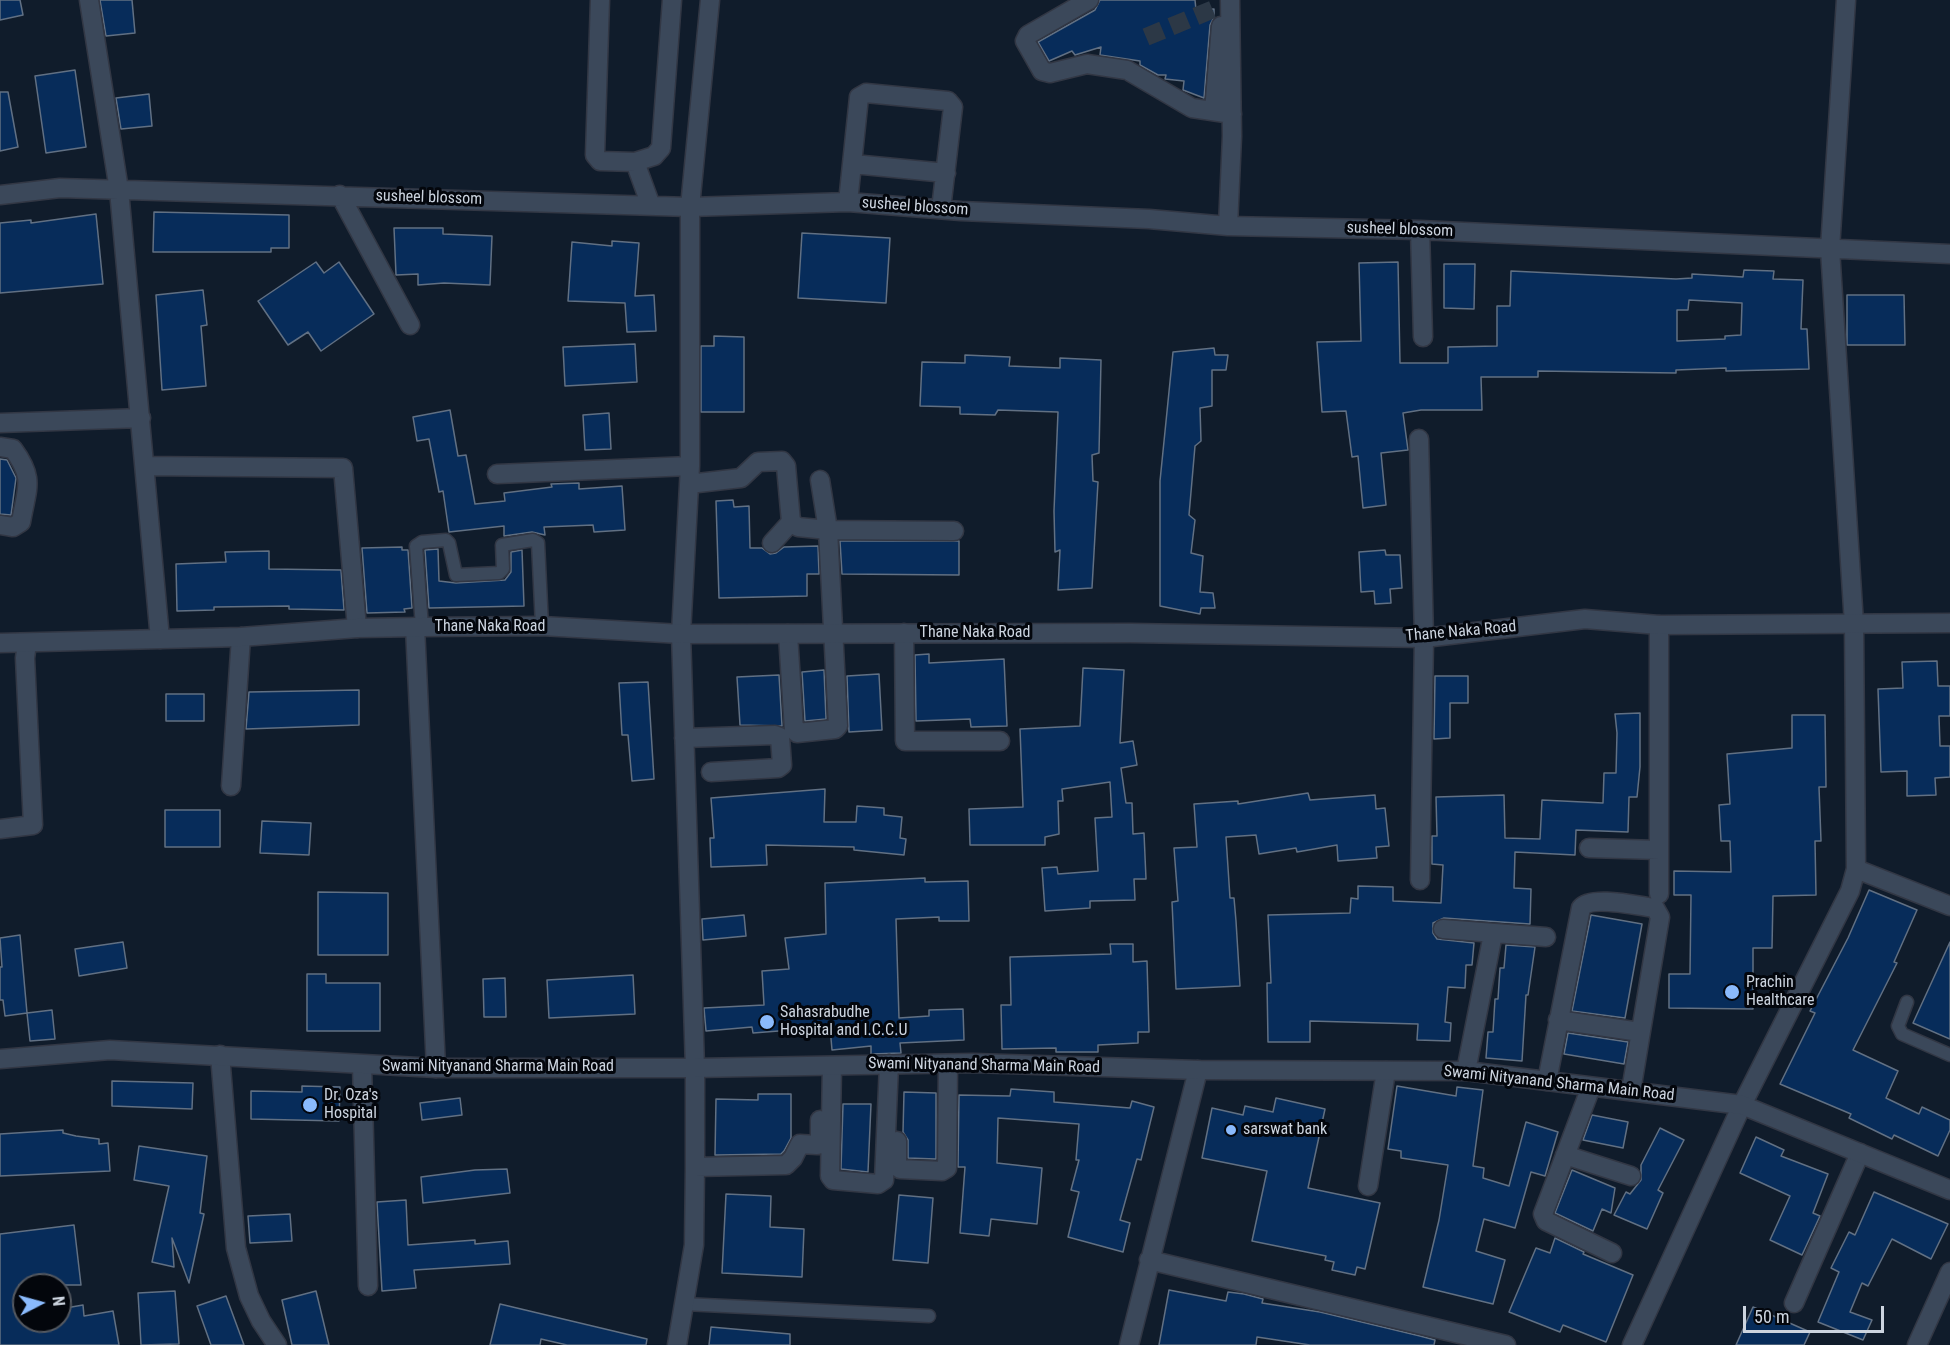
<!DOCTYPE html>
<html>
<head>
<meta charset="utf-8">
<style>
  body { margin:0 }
  #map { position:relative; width:1950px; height:1345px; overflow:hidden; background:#101c2b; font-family:"Roboto Condensed",sans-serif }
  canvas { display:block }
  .north { position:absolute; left:12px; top:1273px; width:60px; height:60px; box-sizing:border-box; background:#03060c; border:2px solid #535860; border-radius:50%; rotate:84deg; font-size:16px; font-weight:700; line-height:24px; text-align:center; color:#ccd4df }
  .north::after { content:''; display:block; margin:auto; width:21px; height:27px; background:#8abafc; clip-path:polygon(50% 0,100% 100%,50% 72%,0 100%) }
  .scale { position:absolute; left:1743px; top:1306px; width:141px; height:27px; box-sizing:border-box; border:3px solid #ccd4df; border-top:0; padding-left:8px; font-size:18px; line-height:21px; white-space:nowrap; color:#ccd4df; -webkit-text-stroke:4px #03060c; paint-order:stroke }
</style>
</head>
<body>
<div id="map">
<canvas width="1950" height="1345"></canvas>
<div class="north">N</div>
<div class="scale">50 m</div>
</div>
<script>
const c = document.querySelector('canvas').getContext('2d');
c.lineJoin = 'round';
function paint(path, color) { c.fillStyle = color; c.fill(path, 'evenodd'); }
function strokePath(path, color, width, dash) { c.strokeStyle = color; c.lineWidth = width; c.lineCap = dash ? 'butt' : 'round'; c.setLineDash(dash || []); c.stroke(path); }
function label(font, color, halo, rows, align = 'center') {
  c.font = font + ' "Roboto Condensed",sans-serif'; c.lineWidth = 6; c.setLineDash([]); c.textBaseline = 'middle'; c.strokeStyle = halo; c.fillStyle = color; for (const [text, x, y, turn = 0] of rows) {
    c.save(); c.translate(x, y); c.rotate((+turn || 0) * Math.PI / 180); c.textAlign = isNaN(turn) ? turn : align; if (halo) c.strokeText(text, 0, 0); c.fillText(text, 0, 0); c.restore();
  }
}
const building = new Path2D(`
  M0,0H20L23,15L0,20Z
  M100,0H132L135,33L106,36Z
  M1100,0H1195L1196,10L1214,9V17L1210,25L1204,98L1183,90L1184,81L1165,79L1166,75H1158L1140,65V61L1100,55L1101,47L1075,55L1072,51L1049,61L1038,42L1095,10Z
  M75,70L86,147L46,153L35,76Z
  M0,92H8L18,147L0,151Z
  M149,94L152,126L121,129L116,98Z
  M154,212L289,215V248H271V252H153Z
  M96,214L103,284L0,293V223L31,220V223Z
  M394,228H443V234L492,236L490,285L444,283L418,285V274L396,275Z
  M802,233L890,238L886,303L798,298Z
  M612,241L639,243L635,296L654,295L656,331L627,332L625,303L568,301L572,242L612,246Z
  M316,262L324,273L339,262L374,314L321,351L308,332L288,345L258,301Z
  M1398,262L1400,363H1448V347L1497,346V306H1510L1511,271L1676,279L1692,278V274L1743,277L1744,270L1774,271L1773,279L1803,280L1801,329H1807L1809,369L1726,371V368L1676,370V373L1538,371V377H1481L1482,410H1421L1403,413L1408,450L1381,453L1386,505L1363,508L1358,456L1352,457L1346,411L1322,412L1317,342L1361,341L1359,263ZM1689,300L1742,303L1741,335L1725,336V339L1677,341V310H1688Z
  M1444,264H1475L1474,309L1444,308Z
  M203,290L207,325L201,326L206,386L162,390L156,295Z
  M1847,295H1904L1905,345H1847Z
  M714,336L744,337V412H701V346H714Z
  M635,344L637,382L565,386L563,347Z
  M1214,348L1215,355H1228L1226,370H1212V406L1200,408L1201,441L1195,446L1189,515L1195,520L1191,553L1203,556L1200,592L1213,593L1215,608H1201L1200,614L1160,606V481L1173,352Z
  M965,355L1010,357L1009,366L1060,368V358L1101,360L1099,453L1092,455L1093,481L1098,482L1092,588L1058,590L1060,550L1055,552L1054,511L1058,412L998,410L995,415L960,414V407L920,406L922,362L965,363Z
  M450,410L458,456L466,455L475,504L505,501L504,493L552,487L551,484L579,483V489L622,486L625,530L594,532L593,525L544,527L545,535L532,532L504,536V526L449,532L443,491L439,492L429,439L417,441L413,417Z
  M609,413L611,449L585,450L583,415Z
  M0,459L7,460L16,478L11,515L0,514Z
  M733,500L734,507L749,506L750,548H762L770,554L776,553L784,547L818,546L819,574H807V596L719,598L716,501Z
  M840,541H959V575L842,574Z
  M402,547V550H408L412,608L404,609L405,612L367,613L362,548Z
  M438,549L439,581L456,583L505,580L511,572V552L522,550L524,606L429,608L425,550Z
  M1385,550L1386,555H1400L1402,588L1390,589L1391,603L1375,604L1374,591L1361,592L1359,552Z
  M269,551V569L341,570L344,610L289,609V606L214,607V610L177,611L176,564L226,562L225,552Z
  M929,654V663L1004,659L1007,726L971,727L970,719L916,721L915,655Z
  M1937,661L1938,686H1950V716H1939L1940,746H1950V777L1935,778L1936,795L1907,796V771L1881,772L1878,689L1903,688L1902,662Z
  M1083,668L1124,670L1120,743L1133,741L1137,765L1121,768L1126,803H1132L1133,834L1144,833L1146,879H1134L1135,900L1090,901V908L1045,911L1042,868L1057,867L1058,874L1098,871L1095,818L1112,817L1110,782L1062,789L1063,801H1058L1059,834L1045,837V845H970L969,809L1023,807L1020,729L1080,726Z
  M824,670L826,719L805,721L802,672Z
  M879,674L882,730L849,732L847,676Z
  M779,675L782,726L740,725L737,677Z
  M1435,676H1468V703H1450V738L1434,739Z
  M648,682L654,779L632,781L628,735H622L619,683Z
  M359,690V725L246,729L249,692Z
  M166,694H204V721H166Z
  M1640,713V767L1637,797H1629L1628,832L1576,830L1575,855L1515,852L1514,888L1531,889L1530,924L1444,918L1433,923V933L1437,939L1474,943L1472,965H1466L1465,988L1448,987L1445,1022L1451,1023L1450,1041L1417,1040L1418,1024L1310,1021V1042H1268L1267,983H1271L1268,915L1350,913L1351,898L1358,899V886L1393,887V901L1441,903L1443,865L1432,864V836H1437L1436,797L1504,795L1505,838L1540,839L1542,800L1603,803L1604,773H1616L1617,733L1615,714Z
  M1792,715H1825L1826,787H1819L1821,841H1815L1816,895L1773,896L1772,948H1753V1009L1669,1008V974H1690L1691,895H1674V871L1731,872L1730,841H1721L1719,805L1730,804L1727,754L1792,748Z
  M825,789L824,822H856L857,806L884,808V815L902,817L900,838L906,839L904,855L854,850V847L766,845L767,865L711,867L710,838H714L711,798Z
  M1308,793L1310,800L1375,795L1376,809L1385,808L1389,846L1376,847L1377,858L1338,861L1337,845L1297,852L1296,848L1259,854L1256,835L1226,837L1230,898H1234L1236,921L1240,986L1176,989L1172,902L1178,901L1174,848L1197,847L1194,804L1238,801V804Z
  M165,810H220V847H165Z
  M262,821L311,823L309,855L260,853Z
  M925,878V882L968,881L969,921H939V917L896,919L899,1018L929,1016V1010L963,1009L964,1040L900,1043L901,1053L871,1054V1046L832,1050L830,1027L753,1033L752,1027L706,1031L704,1008L764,1005L762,971L789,969L785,938L826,934L825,883Z
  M1869,890L1917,910L1894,962L1897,963L1853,1050L1898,1071L1886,1098L1919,1114L1922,1107L1950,1120V1130L1938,1156L1894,1135L1892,1139L1849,1118L1851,1114L1780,1084L1815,1013L1810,1011L1848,938Z
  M318,892L388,893V955H318Z
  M744,915L746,936L703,940L702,919Z
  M1591,915L1642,924L1625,1018L1572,1011Z
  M20,935L27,1013L5,1016L3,1000H0V967H2L0,938Z
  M123,942L127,968L79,976L75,949Z
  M1950,942V1039L1913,1023Z
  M1110,944H1133V962L1147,961L1149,1032H1138V1043L1098,1045V1052H1056V1048L1002,1049L1001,1005H1011L1010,957L1111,954Z
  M1506,945L1535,947L1528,995H1526L1522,1061L1486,1058L1488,1032H1493L1495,999H1498L1500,968H1504Z
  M307,974H326V983H380V1031H307Z
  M633,975L635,1014L549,1018L547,980Z
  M505,978L506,1017H484L483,979Z
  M52,1010L55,1039L30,1041L27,1013Z
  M1568,1033L1628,1042L1624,1064L1564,1054Z
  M112,1081L193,1083L192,1109L112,1106Z
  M302,1086L340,1087L339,1121L251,1119V1091L302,1092Z
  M1397,1086L1456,1096L1457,1087L1483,1090L1473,1166L1484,1168L1483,1178L1509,1186L1526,1122L1558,1132L1545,1176L1531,1172L1515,1228L1484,1219L1476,1251L1505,1260L1493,1304L1423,1287L1439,1220L1448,1165L1401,1158V1151L1388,1149Z
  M1011,1089L1054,1092V1102L1130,1108L1132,1101L1154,1107L1141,1160L1137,1159L1120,1220L1130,1223L1123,1252L1068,1237L1079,1192L1071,1190L1079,1160H1076L1079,1124L998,1118L997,1163L1042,1168L1037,1224L991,1219L989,1236L960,1233L965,1167H958L959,1095L1010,1096Z
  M904,1092L936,1093V1159L908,1158V1140L903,1132Z
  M758,1094H791V1138L784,1151L781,1154L715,1155L716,1099L758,1100Z
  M460,1098L462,1115L422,1120L420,1103Z
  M1276,1098L1325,1109L1308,1188L1380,1203L1365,1269L1357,1267L1355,1275L1332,1270L1334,1262L1325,1260L1326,1256L1252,1241L1267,1171L1202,1158L1212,1108L1243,1115L1245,1106L1273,1112Z
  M843,1104H871L868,1172L841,1169Z
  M1592,1115L1628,1122L1623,1148L1583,1140Z
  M1660,1128L1684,1140L1658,1190L1663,1193L1647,1229L1614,1215L1626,1192L1630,1194L1641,1180V1165Z
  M63,1130V1133L76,1136L99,1139V1144L108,1143L110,1171L0,1176V1134Z
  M1756,1137L1784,1150L1781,1156L1828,1174L1813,1213L1820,1216L1802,1255L1770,1240L1790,1196L1740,1173Z
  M139,1146L207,1156L200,1213L204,1214L189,1283L172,1238L174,1267L152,1262L169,1186L134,1180Z
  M507,1169L510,1193L423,1203L421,1177L475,1170Z
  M1572,1170L1615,1188L1611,1213L1602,1209L1593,1231L1555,1213Z
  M1874,1192L1948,1224L1931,1259L1892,1239L1868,1286L1862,1283L1850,1312L1872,1320L1863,1340L1818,1322L1839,1272L1831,1268L1849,1232L1855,1235Z
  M726,1194L771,1196L770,1227L804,1229L802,1277L722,1273Z
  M899,1195L933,1198L928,1263L893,1260Z
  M406,1200L408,1245L475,1240V1244L508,1241L510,1264L414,1270L416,1288L382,1291L377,1202Z
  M290,1214L292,1241L250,1243L248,1216Z
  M74,1225L81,1285H19L24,1321H60V1309L83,1305L84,1316L113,1311L119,1345H0V1234Z
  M1555,1238L1584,1252L1583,1254L1633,1275L1606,1342L1563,1325L1560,1332L1509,1312L1536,1248L1550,1253Z
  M1169,1290L1226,1301L1228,1292L1244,1294L1263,1299L1262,1303L1320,1312L1420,1336L1435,1340L1434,1345H1310L1257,1337L1256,1345H1159Z
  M175,1291L179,1344L141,1345L138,1293Z
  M316,1291L329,1345H292L282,1300Z
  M226,1296L244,1345H211L197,1306Z
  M500,1304L647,1339L646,1345H567L541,1339L540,1345H490Z
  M1753,1307L1810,1332L1804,1345H1736Z
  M711,1327L790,1334V1345H709Z`);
paint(building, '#072c5a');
strokePath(building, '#617083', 1.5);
strokePath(new Path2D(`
  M1146,37L1216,8`), '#2c3846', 18, [18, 9]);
const lane = new Path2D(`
  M422,627L416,546L422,542L446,540L449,543L456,575L499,573L503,569L502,545L533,540L538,543L542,626
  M1907,1002L1898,1026L1902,1034L1950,1055
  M684,1304L929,1316`);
const street = new Path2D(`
  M89,0L119,190L160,639
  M600,0L595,155L600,161L635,162L651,206
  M1089,0L1028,35L1025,41L1042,71L1050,73L1087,64L1127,70L1192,108L1232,114
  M1214,111L1221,26
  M635,162L654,156L661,148L672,0
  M853,164L946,173
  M0,195L60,188L690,207L848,202L961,211L1149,219L1228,226L1420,230L1950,254
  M340,195L410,325
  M848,202L859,97L866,93L948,101L953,107L941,209
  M1228,226L1232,136L1230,0
  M1420,230L1423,337
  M0,423L141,418
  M1419,439L1424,638L1420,880
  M0,447L13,449C35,479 27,487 21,522L13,527L0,525
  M145,466L343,468L357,628
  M497,474L690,466
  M820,480L828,530L954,531
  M689,484L741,478L758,462L782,461L786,466L791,522L798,527L828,530L838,726L835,729L797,733L794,730L788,634
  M772,543L791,522
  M415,627L436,1068
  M904,633L905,741H1000
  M684,738L775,735L780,737L782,765L778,768L711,772
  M231,786L241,637
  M0,829L33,825L25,658L27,643
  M1589,848L1659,850
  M1856,869L1950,906
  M1659,894V625
  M1443,929L1546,937
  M1558,1020L1640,1032
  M220,1055L236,1248L249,1296L261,1321L277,1345
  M362,1065L368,1286
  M832,1066L830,1176L833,1180L878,1184L884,1180L889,1064
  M1466,1071L1493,934
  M1547,1081L1581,908C1591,895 1638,906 1655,908L1660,917L1631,1091
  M1591,1087L1543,1214L1546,1221L1612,1253
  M897,1141V1166L900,1169L942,1171L947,1168L948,1064
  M1565,1155L1631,1176
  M695,1167L786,1165L793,1158L800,1144L817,1145L820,1140V1120
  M1368,1186L1386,1071
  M1149,1260L1506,1345
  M1794,1303L1860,1153
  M677,1345L694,1245L695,1167V1068L681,634L690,466V207L710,0
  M1129,1345L1198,1070
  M1632,1345L1742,1105L1850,891L1856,869L1854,624L1830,249L1846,0`);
const secondary = new Path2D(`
  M0,643L241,637L357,628L422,627L542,626L681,634L1131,633L1424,638L1585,619L1659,625L1950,623
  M0,1059L110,1050L436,1068H695L973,1063L1198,1070L1466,1071L1742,1105L1950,1190
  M1917,1345L1950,1272`);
strokePath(lane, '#323744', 15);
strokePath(street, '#323744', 21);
strokePath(secondary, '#323744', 21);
strokePath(lane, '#3b485a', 12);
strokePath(street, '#3b485a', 18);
strokePath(secondary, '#3b485a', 18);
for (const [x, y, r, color] of [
  [1732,992,8,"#8abafc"],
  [767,1022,8,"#8abafc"],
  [310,1105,8,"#8abafc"],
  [1231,1130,6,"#8abafc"]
]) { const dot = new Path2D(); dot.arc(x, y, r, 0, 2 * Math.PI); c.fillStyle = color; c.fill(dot); strokePath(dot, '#03060c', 2); }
label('16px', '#ccd4df', '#03060c', [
  ["susheel blossom",429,198,2],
  ["susheel blossom",915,207,4],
  ["susheel blossom",1400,230,2],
  ["Thane Naka Road",490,627],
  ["Thane Naka Road",1461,632,-5],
  ["Thane Naka Road",975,633],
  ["Swami Nityanand Sharma Main Road",984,1066,1],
  ["Swami Nityanand Sharma Main Road",498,1067],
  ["Swami Nityanand Sharma Main Road",1559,1084,6]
]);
label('16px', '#ccd4df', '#03060c', [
  ["Prachin",1746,983],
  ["Healthcare",1746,1001],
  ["Sahasrabudhe",780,1013],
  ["Hospital and I.C.C.U",780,1031],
  ["Dr. Oza's",324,1096],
  ["Hospital",324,1114],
  ["sarswat bank",1243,1130]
], 'left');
</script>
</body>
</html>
